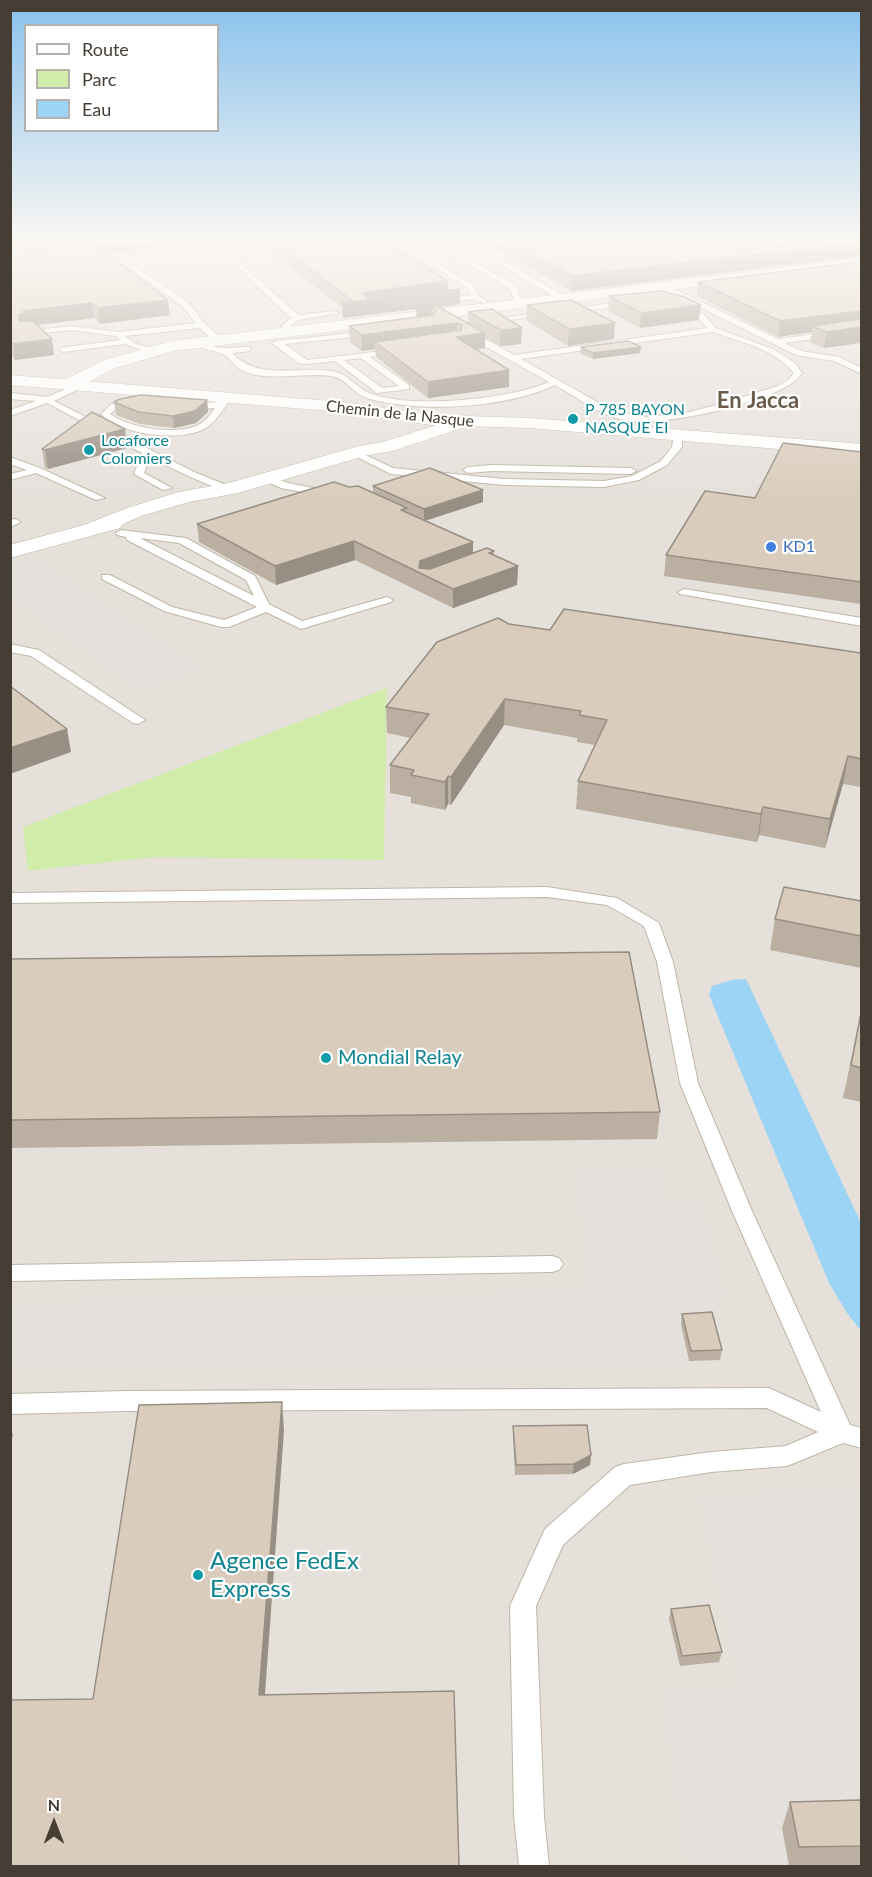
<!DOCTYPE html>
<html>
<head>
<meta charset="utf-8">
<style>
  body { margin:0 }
  #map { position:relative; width:872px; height:1877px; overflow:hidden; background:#f3eee4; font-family:Lato,sans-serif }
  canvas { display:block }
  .frame { position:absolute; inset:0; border:12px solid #463e34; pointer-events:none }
  .legend { position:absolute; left:24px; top:24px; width:195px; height:108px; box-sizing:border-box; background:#fff; border:2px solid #b5b2ae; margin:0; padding:8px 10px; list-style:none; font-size:18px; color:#463e34 }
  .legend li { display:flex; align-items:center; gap:12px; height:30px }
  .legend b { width:30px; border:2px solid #b5b2ae }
  .north { position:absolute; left:24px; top:1793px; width:60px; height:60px; -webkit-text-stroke:4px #fff; paint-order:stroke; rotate:0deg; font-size:16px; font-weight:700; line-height:24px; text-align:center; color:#463e34 }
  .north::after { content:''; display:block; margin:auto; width:21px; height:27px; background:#463e34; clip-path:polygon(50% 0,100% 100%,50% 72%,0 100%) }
</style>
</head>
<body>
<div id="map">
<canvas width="872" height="1877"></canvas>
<div class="frame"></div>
<ul class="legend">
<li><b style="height:8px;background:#fff"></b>Route</li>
<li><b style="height:16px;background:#d1ebaa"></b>Parc</li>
<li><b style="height:16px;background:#9cd4f5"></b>Eau</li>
</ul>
<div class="north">N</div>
</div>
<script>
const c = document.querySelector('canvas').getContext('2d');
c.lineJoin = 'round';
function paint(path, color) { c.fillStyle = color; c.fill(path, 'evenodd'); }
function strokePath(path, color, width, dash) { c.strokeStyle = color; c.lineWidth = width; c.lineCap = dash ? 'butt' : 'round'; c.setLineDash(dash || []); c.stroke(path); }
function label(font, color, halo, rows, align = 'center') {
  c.font = font + ' Lato,sans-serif'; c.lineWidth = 4.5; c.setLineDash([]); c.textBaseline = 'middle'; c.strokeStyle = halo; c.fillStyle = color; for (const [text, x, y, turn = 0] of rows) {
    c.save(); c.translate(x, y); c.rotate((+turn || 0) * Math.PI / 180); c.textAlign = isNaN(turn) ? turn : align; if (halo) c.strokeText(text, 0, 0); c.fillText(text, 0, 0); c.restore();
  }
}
paint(new Path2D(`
  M11,238H861V1866H11Z`), '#e5e0da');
paint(new Path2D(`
  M387,688L384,860L155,857L28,871L23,827Z`), '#d1ebaa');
paint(new Path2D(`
  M254,247L348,317L262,328L253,318L303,311L263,295L237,298L189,253Z
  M32,560L196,667L140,686L11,596V566Z
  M578,1170H659L665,1201H699L722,1295L711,1323L681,1324L689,1361L11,1367L10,1305L592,1294Z
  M861,1492V1866H689L664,1693L743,1691L702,1498Z`), '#e4e1dd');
paint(new Path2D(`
  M746,979L861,1223V1331L847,1313L829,1283L709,995L712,986L732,980Z`), '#9cd4f5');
const service = new Path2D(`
  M22,238H29L36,245L10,259V254L29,245Z
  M194,238H203L212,243L283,238L211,247Z
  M358,238L414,243L465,257L516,286L520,297L529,303L525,305L514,300L510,289L461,259L414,247Z
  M463,238H471L491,253L532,251L530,254L496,256L567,298L560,300L499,264Z
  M222,250H226L298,315L335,311L339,313L298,320L290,326L295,329V333H289L281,326L291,318L222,252Z
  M126,260L189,303L204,323L222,338V342H216L199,328L125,336L134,343L153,349V353H150L125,344L63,352L59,350L60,348L120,340L116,336L72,330L23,335V331H26L72,326L118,332L196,323L183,307L124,263Z
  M437,264L473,285L478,296L486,300V304L474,299L437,303L440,299L471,295L467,288L435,267Z
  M664,284L778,339L862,328V332L785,343L801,351L839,357L862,368V374L834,361L796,355L661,288Z
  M628,301L631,305L484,323L480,321Z
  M680,304L703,314L716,328L775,350L795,363L802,373C785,402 663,426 629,421C602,417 578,398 555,385C507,408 421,413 370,399C355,396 347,379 332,376C303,372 268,383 241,370C234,366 230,358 224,355C214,349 206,353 196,342L203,340C218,353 232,346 250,347V351L232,353C258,381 298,366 332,371C349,374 357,389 372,394C411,409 511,399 549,382L465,335V331H471L514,355L708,328L697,317L677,308ZM713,332C740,342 775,349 794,373L788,380L778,386L721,404L685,413L646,417L615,412L521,359Z
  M370,331H373V335L285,344L307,360L399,349V353L370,357L409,385V389L377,393L335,361L307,364L298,363L272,343L276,341ZM361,358L399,386L382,388L344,360Z
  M78,384L85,386L54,401L194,472L236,489C225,497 164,464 150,457L144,473L172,488L163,490L134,474L142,453L47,403L10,416V410L36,401L10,399V393L47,397Z
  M228,395L232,398C223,408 216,423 204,429C179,442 120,435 101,414L110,405L136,399L139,400V404L116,409L110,414C129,428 177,436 198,425C206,421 210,415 215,408L186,409L183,408V404L219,402Z
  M674,433L682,435V447L667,465L639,480L604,487L504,485L391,474L349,453L357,451L393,468L504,479L604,481L632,476L661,461L672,447Z
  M10,457L40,468L105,498L96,500L36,473L10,480V474L27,470L10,464Z
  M492,465L631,468L636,471L631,474L492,471L468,473L463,470L468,467Z
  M267,475L288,483L328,491L333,494L328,497L281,488L263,480V476Z
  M16,519L21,522L10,527V520Z
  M121,530L186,538L255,576L269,604L302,621L387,597L393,600L391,602L301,629L266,612L229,627H221L164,611L102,579V575H110L172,607L224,620L257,607L127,540L126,537L117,535L116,533ZM140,538L179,543L246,580L254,596Z
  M684,589L862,618V626L680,594L678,592Z
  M10,644L39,650L145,720L138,724L133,723L31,656L10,652Z
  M547,887L617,898L659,923L673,962L698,1083L752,1211L850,1425L862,1428V1448L843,1443L787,1466L711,1472L630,1485L563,1545L536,1606L544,1816L549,1866H519L514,1816L510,1606L545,1529L615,1467L624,1464L711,1452L786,1446L818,1432L767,1408L126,1411L10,1414V1394L126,1391L769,1388L821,1412L732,1211L680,1083L657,962L644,926L607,905L547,897L10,903V893Z
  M552,1256L559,1258L563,1264L559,1270L552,1272L10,1281V1265Z`);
const minor = new Path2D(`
  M862,258V266L173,351L116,368L74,389H62L59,385L62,381L104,360L172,341Z
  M462,417L468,418L471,422L468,426L393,451L368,455L238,493L189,502L141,516L123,524L120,528L10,558V545L84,525L127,508L179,492L229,483L359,446L383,442Z`);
const tertiary = new Path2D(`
  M10,375L343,402L432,415L530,418L862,444V456L530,428L432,425L343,412L10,385Z`);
strokePath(service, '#bfb6a7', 2);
strokePath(minor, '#bfb6a7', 1);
strokePath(tertiary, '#bfb6a7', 1);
paint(service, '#fff');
paint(minor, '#fff');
paint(tertiary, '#fff');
paint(new Path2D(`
  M10,238H197L198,243L106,253L170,315L100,324L94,318L37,325L54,355L15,360L10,355V259L30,257L26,253L24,245L19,247L10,241Z
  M259,238H380L448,291L460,289V304L439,307L468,323V312L522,328L521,344L500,346L485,338V348L476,350L509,387L428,398L376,357L375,349L362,351L350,342L349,326L417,317L416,309L343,318V308L259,243Z
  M475,238H805L804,243L811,239L810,238H861V256L571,291L509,257V249L496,250L487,248Z
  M861,262L824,348L810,342L812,332L778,337L697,296L698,282Z
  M609,296L699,320L640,328L608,311Z
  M527,305L614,339L568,346L526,320Z
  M581,347L640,353L593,359L580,353Z
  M207,400L208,412L196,423L174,428L140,424L116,415L114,402Z
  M127,448L48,469L45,468L42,449Z
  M861,452V604L664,576L666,555L755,498Z
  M373,486L483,490V502L425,521L473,553L494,551V555L518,566L517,585L453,608L355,560L276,585L199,542L197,524L373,493Z
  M509,624L550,630L861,653V787L843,784L825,848L759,835L757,842L576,809L578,781L595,745L577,742V738L504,725L451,805L448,804L445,810L411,803V797L390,793V765L411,738L387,733L386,707Z
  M861,901V968L770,950L775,919Z
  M10,959L660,1112L657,1139L10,1148Z
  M861,1012V1102L843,1098Z
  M682,1314L722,1350L720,1360L689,1361L681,1324Z
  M513,1426L591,1455L590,1465L573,1474L515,1475L513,1436Z
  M671,1609L722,1652L719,1662L680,1666L669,1619Z
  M861,1800V1866H789L782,1828L790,1802Z`), '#bbafa2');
paint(new Path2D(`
  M17,238H24V245L19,247Z
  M115,238H197L198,243L91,255L90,241Z
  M212,238H234L213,241Z
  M496,238H601L509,244V249L496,250Z
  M786,238H805L804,246L861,242V256L571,291L572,276L774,253L776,241Z
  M448,281V291L460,289V304L431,308V322L417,323L416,309L343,318L342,303L363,301V293Z
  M168,300L170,315L100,324L98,308Z
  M92,303L94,318L28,326L19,321V314L23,311Z
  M701,305L699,320L640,328L641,313Z
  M861,311V326H813L812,332L778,337L780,321Z
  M457,323V336L485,333V348L455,352L375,342V349L362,351V335Z
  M615,323L614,339L568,346L569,329Z
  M861,327V343L824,348L826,332Z
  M522,328L521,344L500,346L501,330Z
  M52,339L54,355L15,360L13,344Z
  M641,347L640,353L593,359V353Z
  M509,370V387L428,398V382Z
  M207,400L208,412L196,423L174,428L173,416Z
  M125,429L127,448L48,469L45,450Z
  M483,490V502L424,521V509Z
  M354,541L355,560L276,585L275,566Z
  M473,542V561L419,572L420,561Z
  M518,566L517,585L453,608V589Z
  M505,699L504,725L451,805V777Z
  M67,729L71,752L10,774V748Z
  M848,756L843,784L825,848L830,819Z
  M448,776V804L445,810V782Z
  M763,807L759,835L757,842L761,814Z
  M282,1402L284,1430L263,1722L259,1695Z
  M10,1426L13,1435L10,1445Z
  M591,1455L590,1465L573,1474L574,1464Z`), '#988f84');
const building = new Path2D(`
  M26,238H115L90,241L168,300L98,308L92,303L23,311L26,313L19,314V321H33L52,339L13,344L10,341V259L43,256L24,240Z
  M269,238H380L448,281L363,293L368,298L460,289L342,303L354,302Z
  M574,238H700L706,241L746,250L787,248L805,243L812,238H861V242L572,276L509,244Z
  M728,238H786L776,241L750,242Z
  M861,262V311L780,321L698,282Z
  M661,291L685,297L701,305L641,313L609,296Z
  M571,300L615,323L569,329L527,305Z
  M437,306L485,333L456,337L509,370L428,382L375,342L461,330L462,325L457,323L362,335L349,326L433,315L436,310L431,307L416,308Z
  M492,309L522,328L501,330L468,312Z
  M861,319V327L826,332L813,326Z
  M628,341L641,347L593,353L581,347Z
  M141,395L207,400L195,411L173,416L138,412L114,402L120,399Z
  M92,412L125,429L45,450L42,449Z
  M783,443L861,452V582L666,555L705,491L755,498Z
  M430,468L483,490L424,509L373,486Z
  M334,482L349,487L358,486L407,508L401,510L473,542L420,561L419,568L430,569L487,548L494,551L489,553L518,566L453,589L354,541L275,566L197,524Z
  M564,609L861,653V759L848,756L830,819L763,807L761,814L578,781L607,720L579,715L581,711L505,699L451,777L448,776L445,782L411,775L414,770L390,765L429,714L386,707L437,642L498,618L509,624L550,630Z
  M10,686L67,729L10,748Z
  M784,887L861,901V936L775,919Z
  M629,952L660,1112L10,1120V959Z
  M861,1013V1068L851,1065Z
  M712,1312L722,1350L691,1351L682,1314Z
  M282,1402L259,1695L454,1691L459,1866H10V1700L93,1699L139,1405Z
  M587,1425L591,1455L574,1464L516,1465L513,1426Z
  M709,1605L722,1652L682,1656L671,1609Z
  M861,1800V1846L799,1847L790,1802Z`);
paint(building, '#d9ccbc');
strokePath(building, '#988f84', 1.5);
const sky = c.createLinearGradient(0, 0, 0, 501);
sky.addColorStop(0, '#89c1ed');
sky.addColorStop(0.48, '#faf7f3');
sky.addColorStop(1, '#faf7f300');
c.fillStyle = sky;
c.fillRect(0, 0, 872, 501);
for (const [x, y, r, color] of [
  [573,419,6,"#0f9aa8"],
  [89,450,6,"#0f9aa8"],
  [771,547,6,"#3f7fe0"],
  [326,1058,6,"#0f9aa8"],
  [198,1575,6,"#0f9aa8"]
]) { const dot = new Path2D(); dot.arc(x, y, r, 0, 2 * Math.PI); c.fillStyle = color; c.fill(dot); strokePath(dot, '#fff', 2); }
label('16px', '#0d838f', '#fff', [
  ["P 785 BAYON",585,410],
  ["NASQUE EI",585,428],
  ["Locaforce",101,441],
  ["Colomiers",101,459]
], 'left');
label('16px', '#463e34', '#fff', [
  ["Chemin de la Nasque",400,414,6]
]);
label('16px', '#366cbe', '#fff', [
  ["KD1",783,547]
], 'left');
label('20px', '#0d838f', '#fff', [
  ["Mondial Relay",338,1058]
], 'left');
label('bold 22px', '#695c4a', '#fff', [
  ["En Jacca",758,401]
]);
label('24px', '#0d838f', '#fff', [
  ["Agence FedEx",210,1561],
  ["Express",210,1589]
], 'left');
</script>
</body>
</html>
